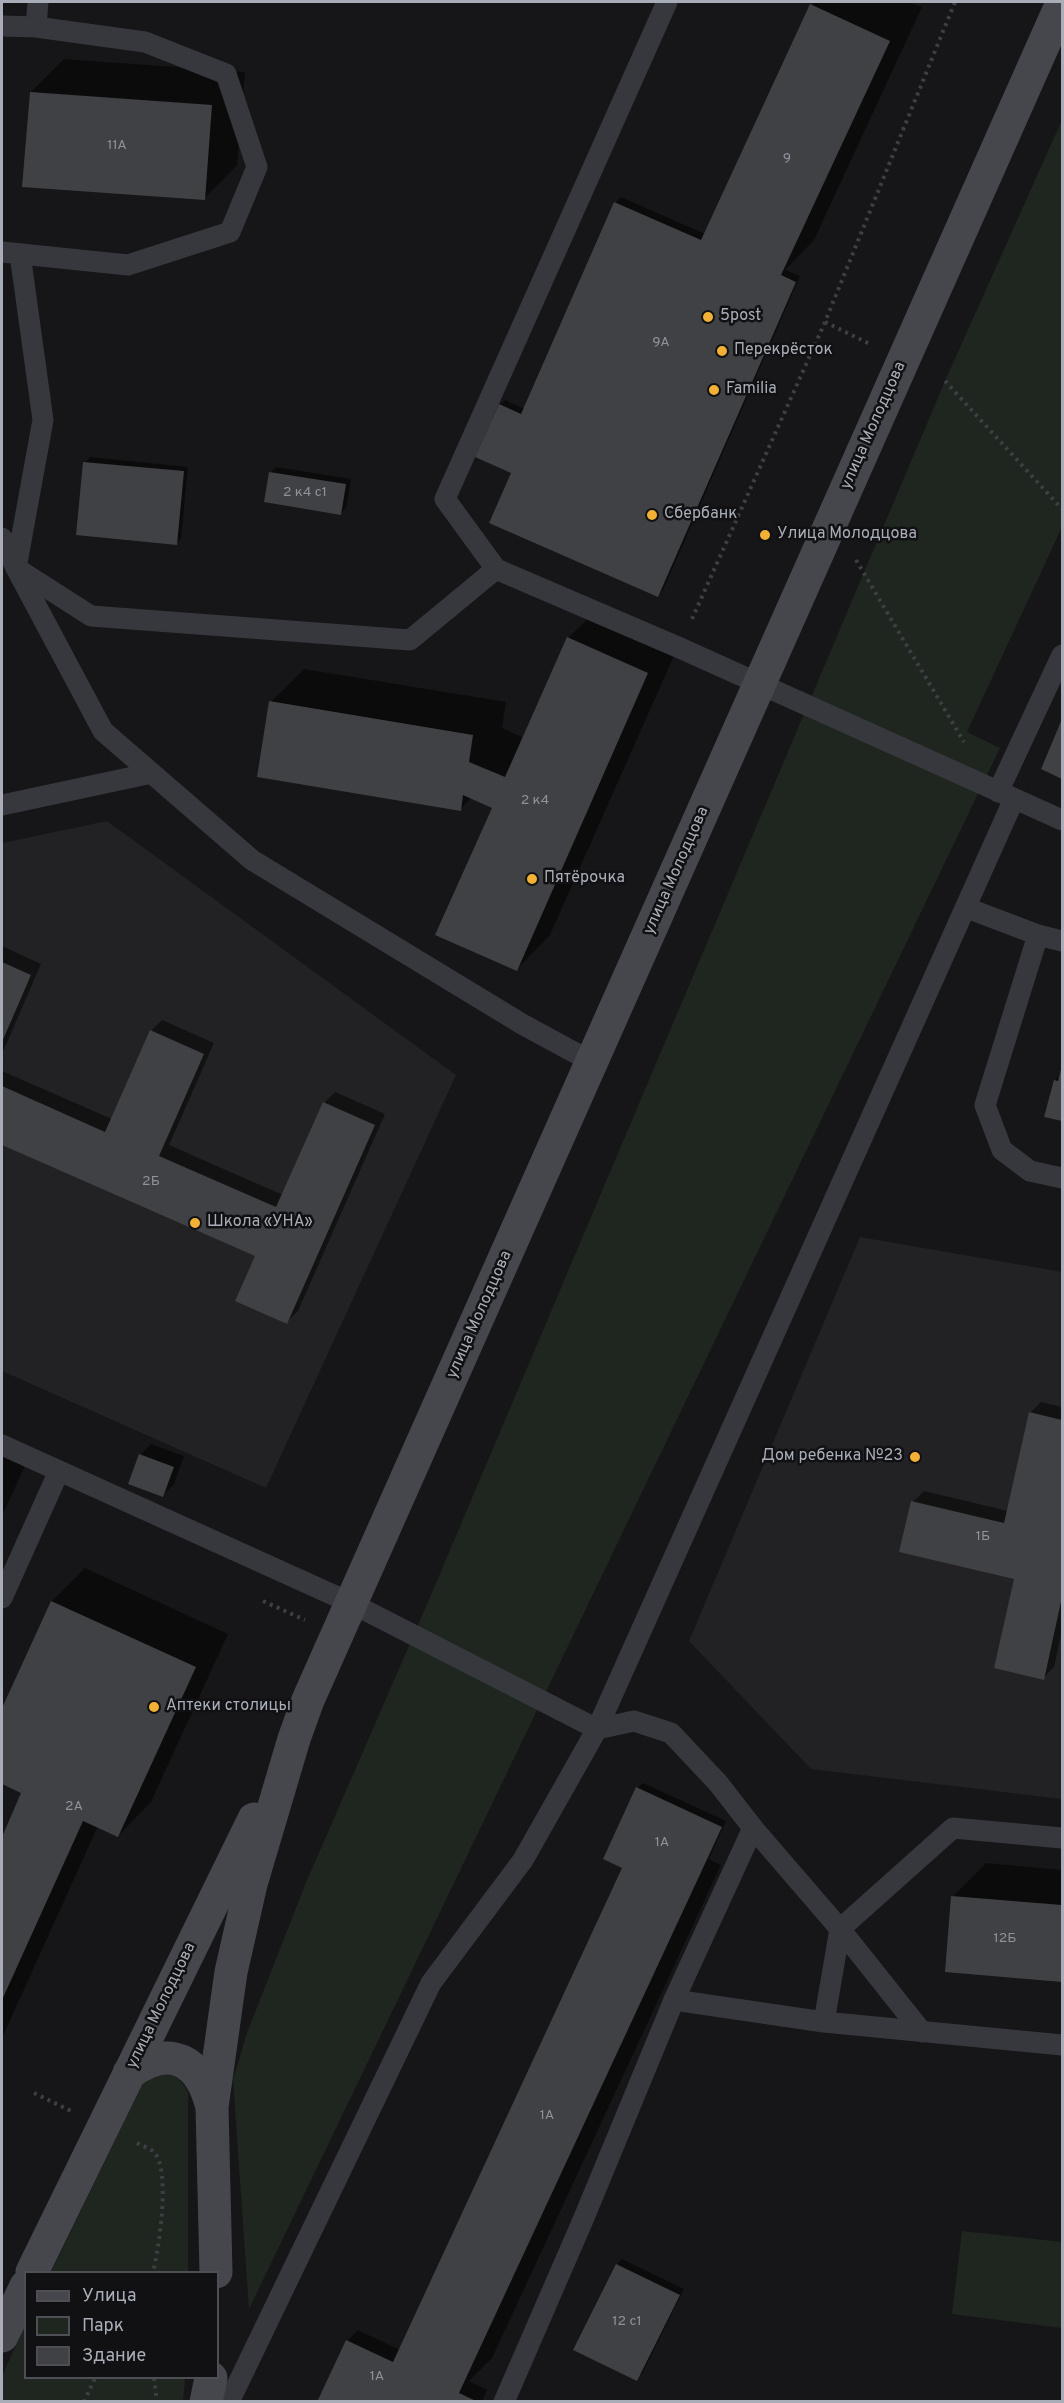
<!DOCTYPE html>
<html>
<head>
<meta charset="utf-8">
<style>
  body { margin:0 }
  #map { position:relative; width:1064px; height:2403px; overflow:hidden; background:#161618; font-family:Overpass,sans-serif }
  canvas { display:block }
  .frame { position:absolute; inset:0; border:3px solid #a8adb8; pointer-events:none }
  .legend { position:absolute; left:24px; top:2271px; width:195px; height:108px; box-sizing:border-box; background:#111113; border:2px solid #4d4f55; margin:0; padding:8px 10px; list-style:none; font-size:18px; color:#a8adb8 }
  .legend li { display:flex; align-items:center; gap:12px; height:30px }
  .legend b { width:30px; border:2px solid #4d4f55 }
</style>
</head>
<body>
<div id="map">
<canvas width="1064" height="2403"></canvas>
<div class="frame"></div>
<ul class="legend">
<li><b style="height:8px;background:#45474d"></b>Улица</li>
<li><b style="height:16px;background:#1e261f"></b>Парк</li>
<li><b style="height:16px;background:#404145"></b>Здание</li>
</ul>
</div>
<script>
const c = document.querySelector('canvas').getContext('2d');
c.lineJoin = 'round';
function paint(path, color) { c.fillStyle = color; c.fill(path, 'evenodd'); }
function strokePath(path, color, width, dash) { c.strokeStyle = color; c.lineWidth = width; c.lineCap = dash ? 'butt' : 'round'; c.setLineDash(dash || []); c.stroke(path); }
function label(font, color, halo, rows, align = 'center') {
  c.font = font + ' Overpass,sans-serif'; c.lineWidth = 5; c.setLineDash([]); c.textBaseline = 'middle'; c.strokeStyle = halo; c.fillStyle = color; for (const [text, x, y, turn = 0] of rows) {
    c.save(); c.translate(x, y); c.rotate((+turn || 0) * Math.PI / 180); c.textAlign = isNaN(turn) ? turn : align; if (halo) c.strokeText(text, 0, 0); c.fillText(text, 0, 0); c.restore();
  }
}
paint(new Path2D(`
  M107,821L456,1075L266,1488L2,1371V843Z
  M860,1237L1062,1272V1799L811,1769L689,1641Z`), '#222225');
paint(new Path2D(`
  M1062,120V527L967,732L1000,748L249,2309L233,2080L247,2033L305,1885L425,1609L945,381Z
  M158,2070C174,2074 182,2078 188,2093V2272H51L143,2083Z
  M962,2231L1062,2242V2328L952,2314Z
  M25,2326L26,2378H185L183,2401H2V2376Z`), '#1e261f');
paint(new Path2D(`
  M815,2H909L922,7L814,240L785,270L800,276L663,590L658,595L513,472L500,405L505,400L525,409L615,203L621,197L705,234L811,5Z
  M64,59L245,72L237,165L204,199L31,92Z
  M90,457L188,467L181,538L176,543L85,463Z
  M276,467L351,479L346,508L341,513L266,501L271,472Z
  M602,605L681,640L550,935L517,969L494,807L472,797L460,810L271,702L304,669L506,702L502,728L524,738L568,638Z
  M1062,723V777L1043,768Z
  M2,946L41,964L2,1054Z
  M162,1020L214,1043L169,1145L283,1195L324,1103L335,1092L385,1114L298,1311L287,1322L257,1256L2,1143V1071L112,1119L151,1031Z
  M1062,1069V1120L1046,1115L1055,1080L1061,1074Z
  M1041,1402L1062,1407V1631L1054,1667L1043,1678L1016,1577L913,1502L924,1491L1008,1511L1030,1413Z
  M2,1441L30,1455L2,1516Z
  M151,1444L184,1456L174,1484L163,1495L140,1455Z
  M85,1568L228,1634L151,1802L118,1836L98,1826L2,2038V1840L23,1792L2,1782V1712L52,1601Z
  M643,1783L726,1821L709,1859L721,1865L492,2358L469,2381L487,2390L482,2402H319L347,2341L358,2330L400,2350L624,1867L637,1788Z
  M986,1863L1062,1870V1980L946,1970L953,1896Z
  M622,2259L684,2289L642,2374L637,2379L575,2349L617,2264Z`), '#0007');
paint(new Path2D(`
  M810,4L890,41L781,275L796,282L658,597L489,523L511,473L475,457L499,404L521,414L614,202L701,240Z
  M30,92L212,105L205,200L22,187Z
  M83,462L184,471L177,545L76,535Z
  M269,472L346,484L341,515L264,502Z
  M567,637L648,673L517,971L435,935L492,808L463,795L461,811L257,777L269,701L473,735L469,762L505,777Z
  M1062,719V779L1041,769Z
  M2,962L31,975L2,1042Z
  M150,1030L204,1054L159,1156L276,1207L323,1102L375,1125L287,1324L235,1301L255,1256L2,1145V1086L105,1132Z
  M1062,1066V1121L1044,1117L1054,1080L1058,1081Z
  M1029,1412L1062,1420V1597L1044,1680L994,1668L1014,1579L899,1552L911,1501L1004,1523Z
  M139,1454L174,1467L163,1497L128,1484Z
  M51,1601L196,1667L118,1837L83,1821L2,2000V1837L21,1793L2,1784V1708Z
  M636,1787L722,1827L459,2393L478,2402H317L346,2340L393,2362L622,1868L603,1859Z
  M951,1896L1062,1905V1982L945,1972Z
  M616,2264L680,2295L637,2381L573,2350Z`), '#404145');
strokePath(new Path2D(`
  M825,322L870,344
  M945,381L1062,509
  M856,560L964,742
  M692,619L825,322L955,2
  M263,1601L305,1620
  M34,2093L71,2111
  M137,2143C142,2146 150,2148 154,2152C171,2170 159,2249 153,2272
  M154,2378L157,2402
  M84,2402L95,2378`), '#3d3f44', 4, [3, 4.5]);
strokePath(new Path2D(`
  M2,26L36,27L38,2
  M2,252L128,265L230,232L257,167L226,74L145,42L36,27
  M20,254L43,420L16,568L103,731L252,860L522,1024L592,1062
  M2,538L16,568L91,616L410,640L496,569L680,648L1062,820
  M496,569L445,499L667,2
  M998,792L1062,655
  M2,805L152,773
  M967,908L1038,935L1062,941
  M1038,935L985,1105L1002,1150L1030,1171L1062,1178
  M2,1445L351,1603L597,1729L634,1721L671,1733L718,1783L753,1828L674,2000L583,2220L504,2402
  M2,1598L59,1471
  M753,1828L840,1929L953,1828L1062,1838
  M840,1929L922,2032
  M674,2000L824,2022L1062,2045
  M824,2022L840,1929
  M229,2402L431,1983L523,1860L597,1729L1014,799`), '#37383d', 21);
strokePath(new Path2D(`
  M129,2073C171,2043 200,2060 212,2107
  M32,2272L254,1819
  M216,2272L212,2107L231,1972L251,1884L294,1739L308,1700L1062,3
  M2,2336L26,2286
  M206,2402L211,2378`), '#45474d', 33);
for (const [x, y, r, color] of [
  [708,317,6,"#f2b134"],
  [722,351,6,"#f2b134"],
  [714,390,6,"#f2b134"],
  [652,515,6,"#f2b134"],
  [765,535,6,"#f2b134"],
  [532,879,6,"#f2b134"],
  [195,1223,6,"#f2b134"],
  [915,1457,6,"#f2b134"],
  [154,1707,6,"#f2b134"]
]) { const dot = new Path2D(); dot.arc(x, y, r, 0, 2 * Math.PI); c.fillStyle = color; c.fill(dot); strokePath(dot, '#111113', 2); }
label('14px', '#8e929b', null, [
  ["11А",117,146],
  ["9",787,159],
  ["9А",661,343],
  ["2 к4 с1",305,493],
  ["2 к4",535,801],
  ["2Б",151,1182],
  ["1Б",983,1537],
  ["2А",74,1807],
  ["1А",662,1843],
  ["12Б",1005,1939],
  ["1А",547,2116],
  ["12 с1",627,2322],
  ["1А",377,2377]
]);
label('16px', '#a8adb8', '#111113', [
  ["5post",720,317],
  ["Перекрёсток",734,351],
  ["Familia",726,390],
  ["Сбербанк",664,515],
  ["Улица Молодцова",777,535],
  ["Пятёрочка",544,879],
  ["Школа «УНА»",207,1223],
  ["Дом ребенка №23",903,1457,"right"],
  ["Аптеки столицы",166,1707]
], 'left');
label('16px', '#a8adb8', '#111113', [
  ["улица Молодцова",874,426,-66],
  ["улица Молодцова",677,871,-66],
  ["улица Молодцова",480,1315,-66],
  ["улица Молодцова",162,2006,-64]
]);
</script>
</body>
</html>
